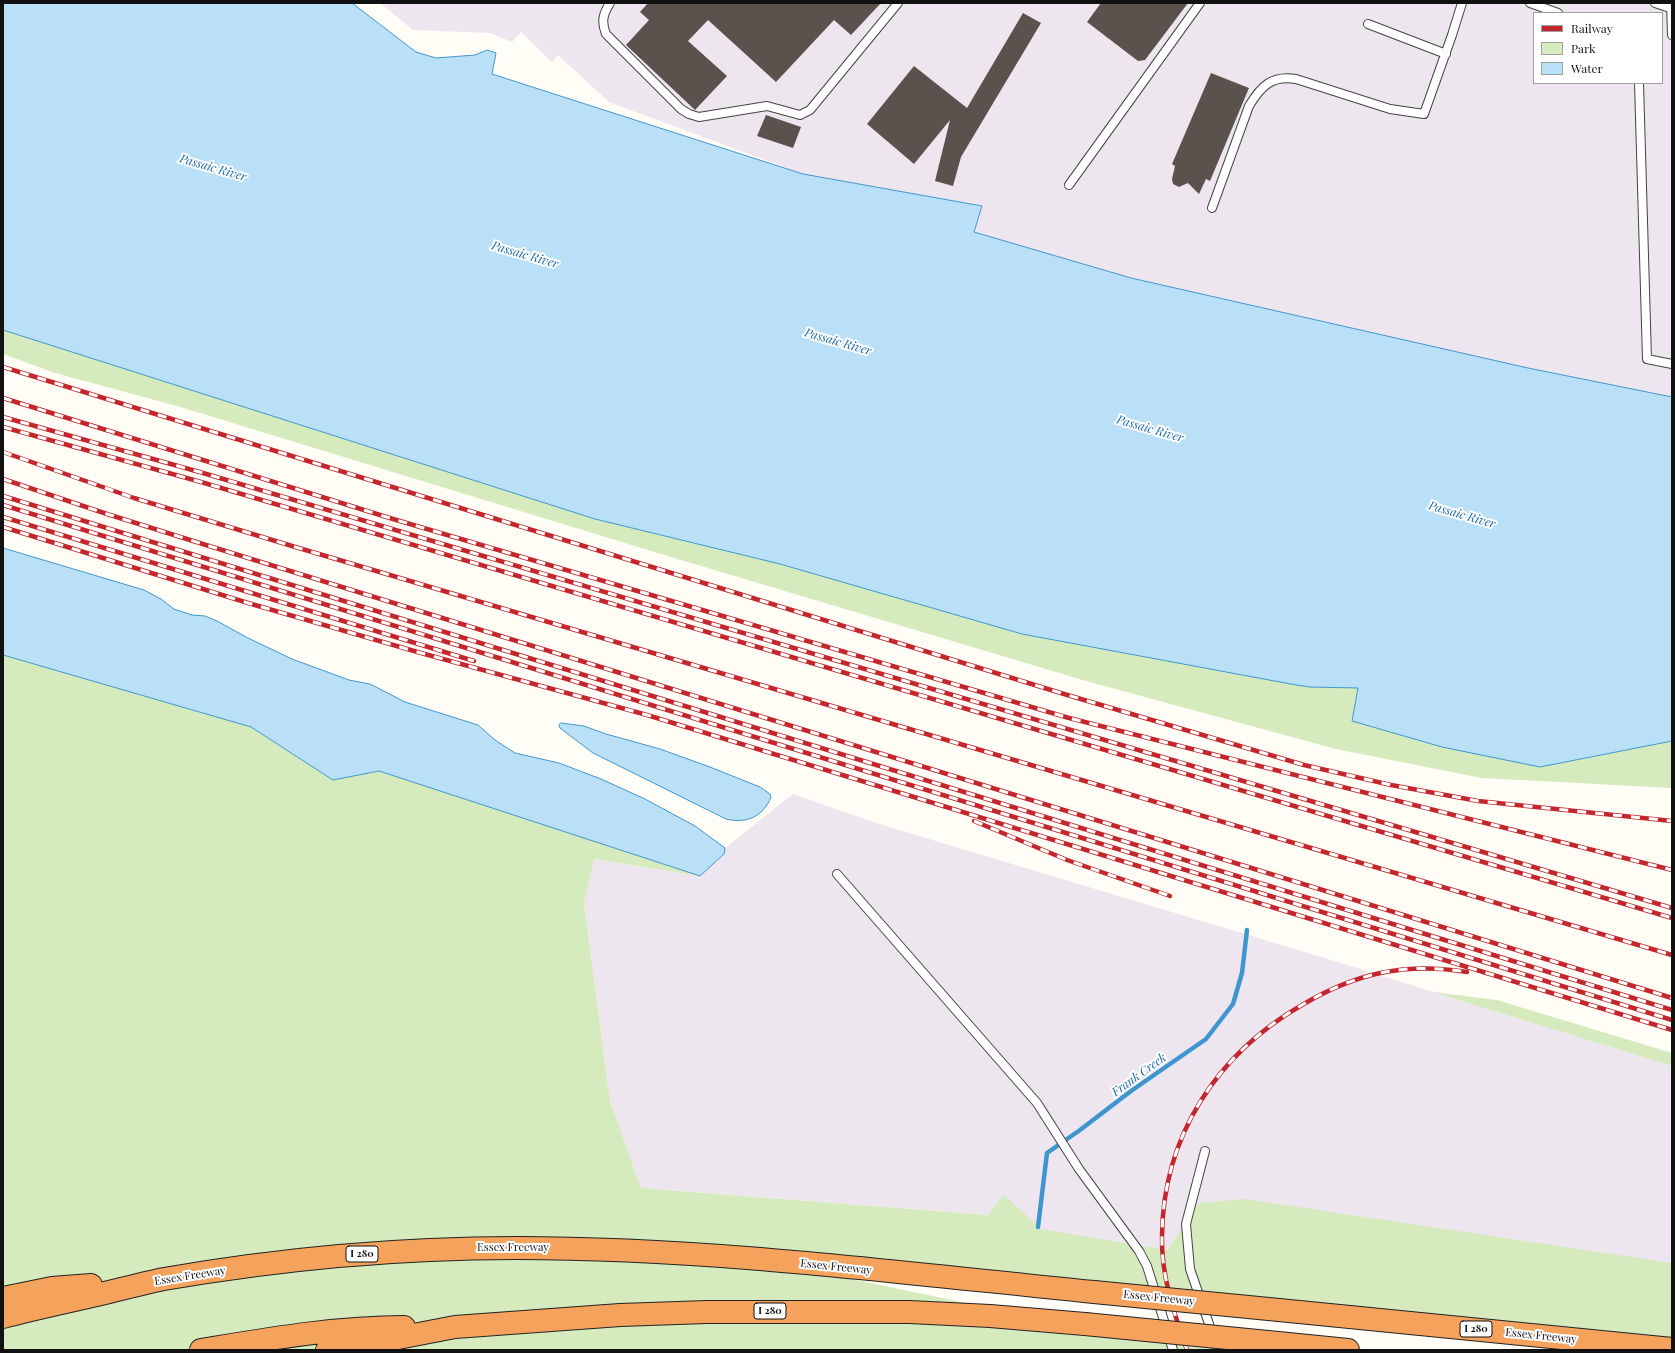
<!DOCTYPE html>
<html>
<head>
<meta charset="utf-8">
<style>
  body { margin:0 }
  #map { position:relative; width:1675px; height:1353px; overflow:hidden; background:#fffdf5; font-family:"Playfair Display",serif }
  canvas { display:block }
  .frame { position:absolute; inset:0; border:4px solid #111; pointer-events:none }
  .legend { position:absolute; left:1533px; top:12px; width:130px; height:72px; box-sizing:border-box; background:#fff; border:1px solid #a0a0a0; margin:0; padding:5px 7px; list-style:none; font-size:12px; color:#111 }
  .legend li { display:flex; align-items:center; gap:8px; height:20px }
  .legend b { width:20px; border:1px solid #a0a0a0 }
</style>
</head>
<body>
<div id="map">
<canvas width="1675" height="1353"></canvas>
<div class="frame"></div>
<ul class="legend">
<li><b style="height:5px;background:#c4262e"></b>Railway</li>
<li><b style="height:11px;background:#d5ebbd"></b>Park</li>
<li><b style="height:11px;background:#b9e0f7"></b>Water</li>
</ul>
</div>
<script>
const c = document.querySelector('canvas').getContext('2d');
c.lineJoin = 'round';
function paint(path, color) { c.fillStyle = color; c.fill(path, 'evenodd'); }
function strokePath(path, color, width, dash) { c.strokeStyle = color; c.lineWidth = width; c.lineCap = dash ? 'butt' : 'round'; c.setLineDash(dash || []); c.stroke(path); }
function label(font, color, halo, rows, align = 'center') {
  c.font = font + ' "Playfair Display",serif'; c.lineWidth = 4; c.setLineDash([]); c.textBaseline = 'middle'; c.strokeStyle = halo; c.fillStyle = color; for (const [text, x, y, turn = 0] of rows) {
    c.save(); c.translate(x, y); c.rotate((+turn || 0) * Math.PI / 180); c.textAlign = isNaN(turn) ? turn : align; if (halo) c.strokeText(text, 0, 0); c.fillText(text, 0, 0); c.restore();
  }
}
paint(new Path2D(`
  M380,3H1672V397L1528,368L1131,278L973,232L981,206L803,174L609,102L558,55L552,62L521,32L512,42L490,33L413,30ZM1534,13H1662V83H1534Z
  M793,794L876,823L1328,959L1672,1066V1263L1199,1203L1169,1250L1040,1229L988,1215L641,1188L610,1101L584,903L593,859L700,876L724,854L725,848Z`), '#eee6ef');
paint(new Path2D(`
  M3,330L595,519L780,564L1022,634L1296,685L1310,687L1359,688L1540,767L1672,741V788L1482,778L1336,749L1086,681L661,554L177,406L55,373L3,354Z
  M3,655L251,727L333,780L379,771L700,876L594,859L584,903L610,1101L641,1188L988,1215L1004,1195L1041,1229L1168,1250L1199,1203L1245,1199L1672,1263V1338L774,1263L1144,1340L1229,1350H3Z
  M1433,992L1497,1000L1672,1053V1066Z`), '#d5ebbd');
const water = new Path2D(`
  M3,3H352L416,52L436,58L475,55L487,50L496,53L492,74L803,174L982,206L974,232L1131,278L1528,368L1672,397V741L1540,767L1442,747L1352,721L1358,688L1310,687L1296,685L1022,634L780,564L595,519L3,330Z
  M3,548L144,590L161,599L174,609L192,615L205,616L217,621L248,638L292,659L349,680L370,684L405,702L478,725L495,740L515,753L559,763L601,779L645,799L695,826L725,848L724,854L700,876L379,771L333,780L251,727L3,655Z
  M561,723L584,726L606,734L660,749L710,767L760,787L770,794L771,797C763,817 746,824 726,819L593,753L560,728L559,725Z`);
paint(water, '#b9e0f7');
strokePath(water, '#3f96cf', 1);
strokePath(new Path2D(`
  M1038,1227L1047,1153L1080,1130L1131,1091L1206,1039L1233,1004L1242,973L1247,930`), '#3f96cf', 4.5);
paint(new Path2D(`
  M648,3H881L851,35L834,20L776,82L708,20L688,41L727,76L695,110L626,45L649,20L640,12Z
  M1101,3H1188L1145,60L1138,61L1087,22Z
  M1023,13L1041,23L961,157L953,186L935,181L950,120L914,164L867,124L914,66L967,108Z
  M1211,73L1249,88L1210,181L1206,179L1199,194L1188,183L1179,187L1173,184L1172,179L1175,166L1172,164Z
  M766,115L801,127L793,148L757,136Z`), '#5a524d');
const lane = new Path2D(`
  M610,3C603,14 601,22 606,34L681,109L689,114L699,117L767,106L800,115L810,110L898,3
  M1530,3L1558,13
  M1655,3L1670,8
  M1671,3L1672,35
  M1368,24L1446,54
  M1639,83L1647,359L1672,364
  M1069,185L1200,3
  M1212,208L1249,106C1261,86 1272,75 1296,79L1390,109L1424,114L1452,35L1462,3
  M837,874L1037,1103L1079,1169L1139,1251L1147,1266L1173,1350
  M1205,1151L1186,1224L1190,1269L1218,1350`);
const highway = new Path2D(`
  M3,1298L52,1288L91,1285
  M1279,1310L1672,1349
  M3,1317C37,1308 71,1301 105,1293C125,1288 145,1283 164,1279C280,1259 399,1248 516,1248C710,1248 902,1273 1094,1292
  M1278,1343L1348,1350
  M201,1350C268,1339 336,1327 404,1327
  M327,1350L372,1343L455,1327L620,1315L707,1312H909L990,1316L1085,1324`);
strokePath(lane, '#444', 10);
strokePath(highway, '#222', 24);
strokePath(lane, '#fff', 8);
strokePath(highway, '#f5a25d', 22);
const rail = new Path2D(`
  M3,367L1064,694L1304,765L1391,785L1478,801L1672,821
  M3,398L393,519L1069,718L1672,870
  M3,417L203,473L1672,908
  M3,427L201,482L1672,918
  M3,452L134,498L292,546L1672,955
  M3,479L107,514L206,545L1672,998
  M3,496L1672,1010
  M3,505L1672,1020
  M3,517L474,661
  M3,527L248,603L421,653L647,715L1672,1030
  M974,821L1067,860L1170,896
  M1187,1350C1174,1313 1161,1276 1162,1236C1163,1136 1217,1054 1302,1005C1356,973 1405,962 1467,972`);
strokePath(rail, '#c4262e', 4.5);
strokePath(rail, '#fff', 3, [9]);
const highwayBridge = new Path2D(`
  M1094,1292L1279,1310
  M1085,1324L1278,1343`);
strokePath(highwayBridge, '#222', 24, []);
strokePath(highwayBridge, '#f5a25d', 22);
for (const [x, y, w] of [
  [362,1254,32],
  [770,1311,32],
  [1476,1329,32]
]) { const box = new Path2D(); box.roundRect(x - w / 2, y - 8, w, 16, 3); c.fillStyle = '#fff'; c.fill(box); strokePath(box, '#111', 1); }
label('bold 10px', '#111', null, [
  ["I 280",362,1254],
  ["I 280",770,1311],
  ["I 280",1476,1329]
]);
label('11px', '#111', '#fff', [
  ["Essex Freeway",513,1248],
  ["Essex Freeway",836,1267,6],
  ["Essex Freeway",190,1276,-9],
  ["Essex Freeway",1159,1298,6],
  ["Essex Freeway",1541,1336,6]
]);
label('italic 12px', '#1768a6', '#fff', [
  ["Passaic River",213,168,16],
  ["Passaic River",525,255,16],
  ["Passaic River",838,342,16],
  ["Passaic River",1150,429,16],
  ["Passaic River",1462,515,16],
  ["Frank Creek",1139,1075,-36]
]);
</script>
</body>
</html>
